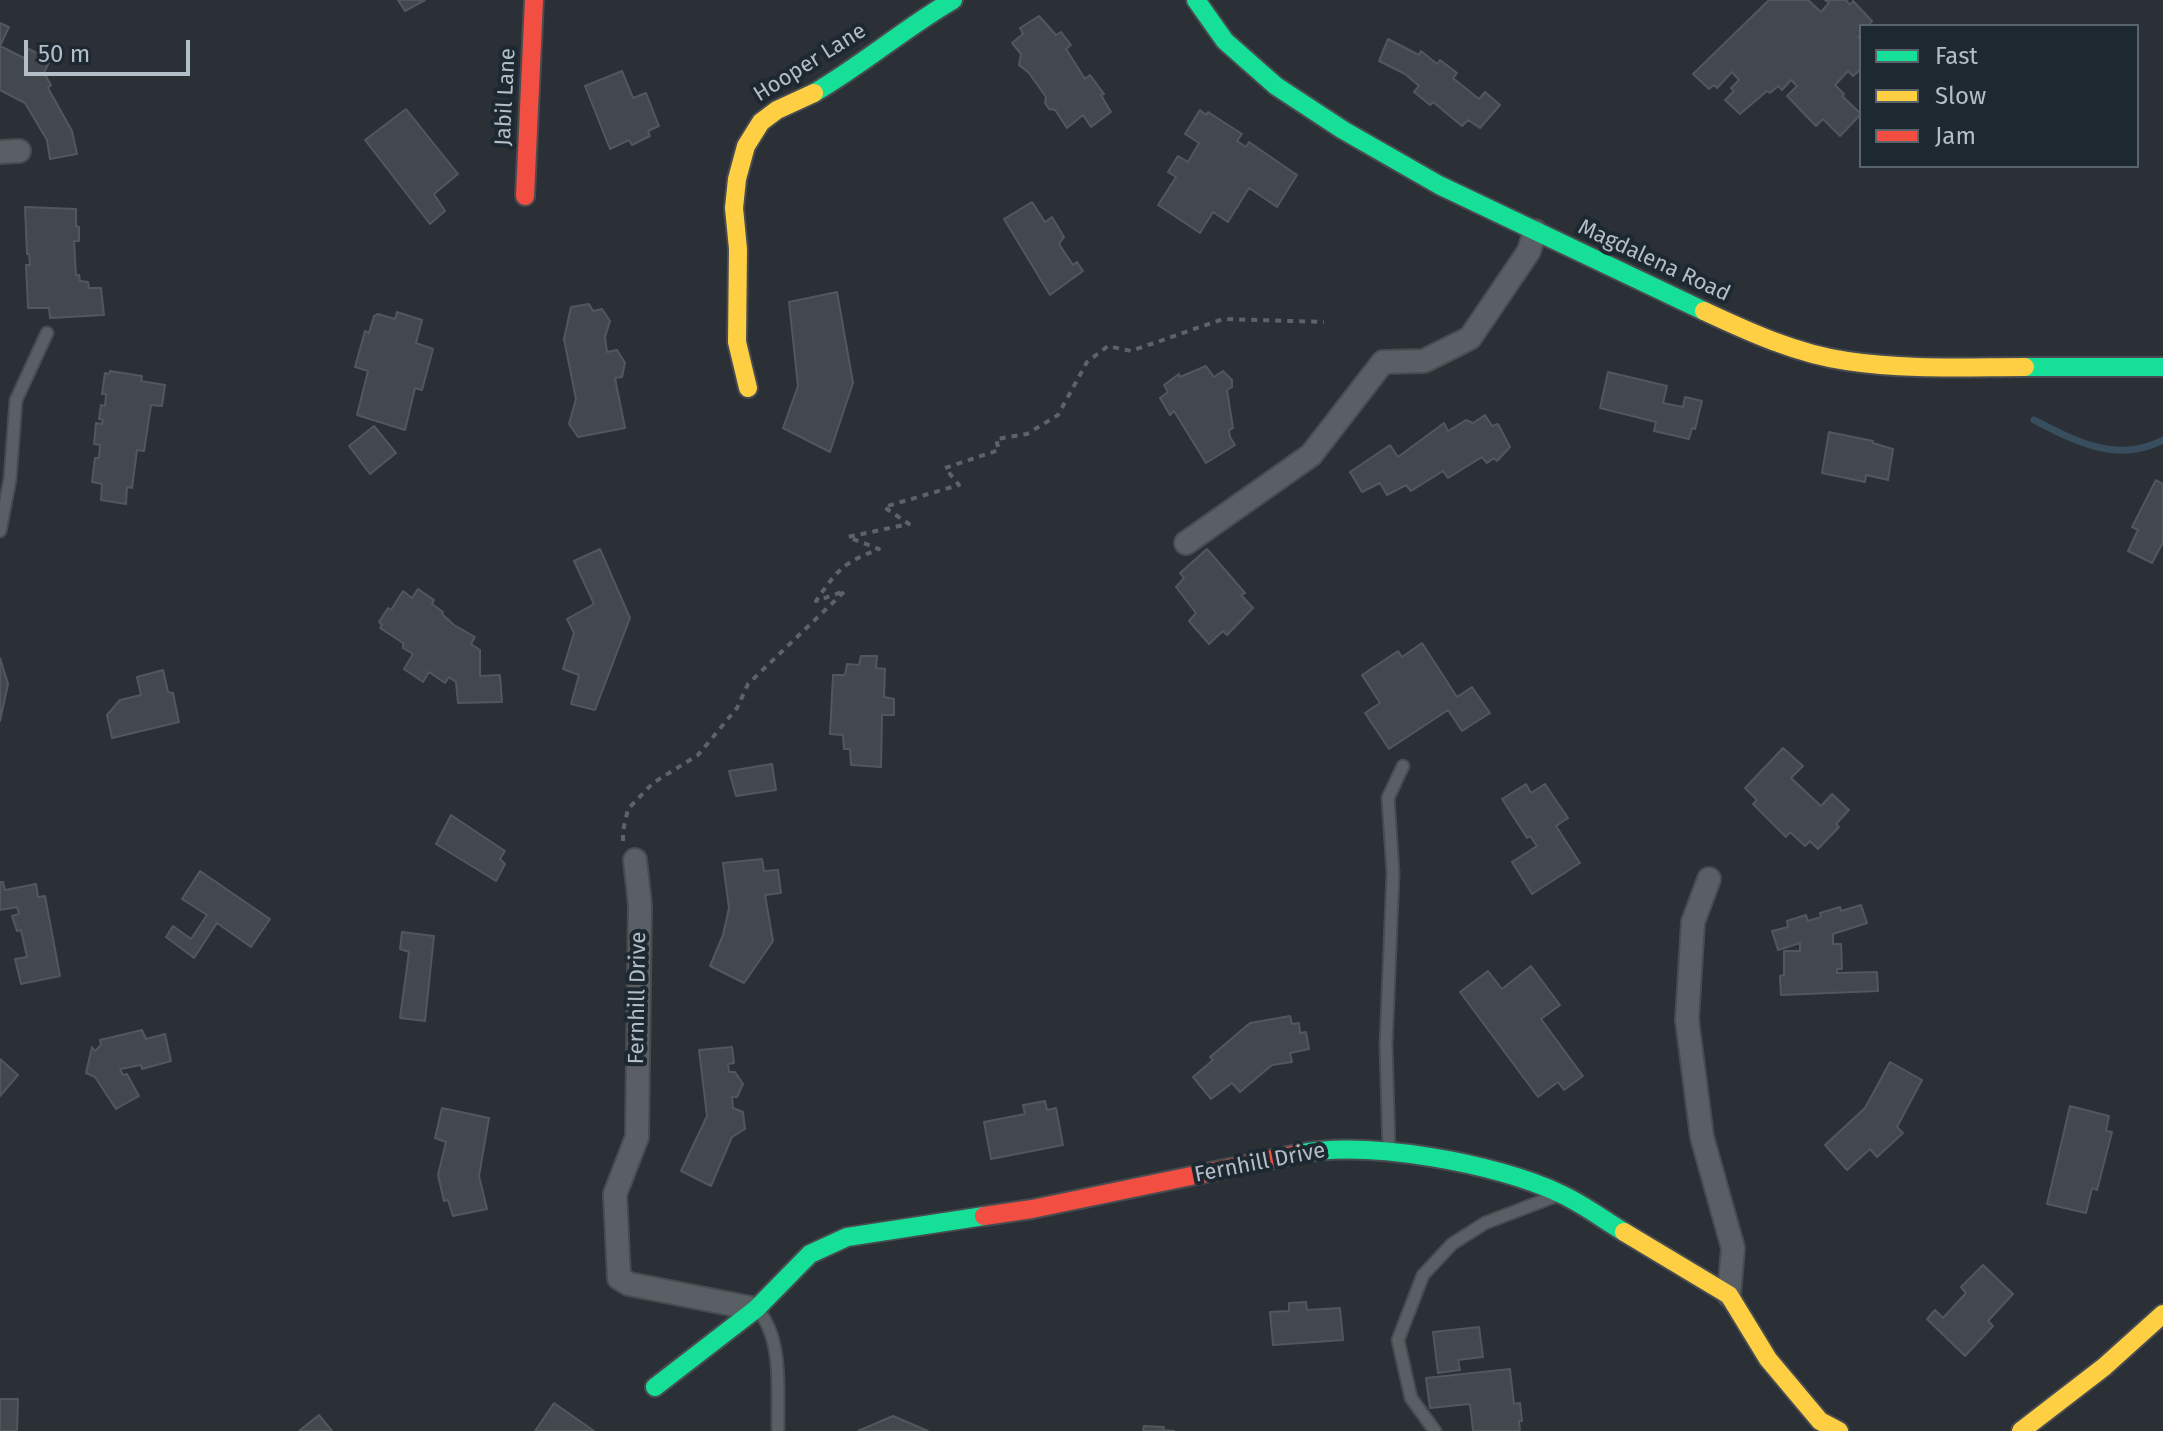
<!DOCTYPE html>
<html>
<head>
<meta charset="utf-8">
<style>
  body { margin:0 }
  #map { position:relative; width:2163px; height:1431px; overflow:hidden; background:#2a3036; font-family:"Fira Sans",sans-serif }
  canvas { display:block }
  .legend { position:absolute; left:1859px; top:24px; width:280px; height:144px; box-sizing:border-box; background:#1d2830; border:2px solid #59646c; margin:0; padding:10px 14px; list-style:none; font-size:24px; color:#b4bec7 }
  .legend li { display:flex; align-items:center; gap:16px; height:40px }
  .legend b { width:40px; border:2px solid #59646c }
  .scale { position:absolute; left:24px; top:40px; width:166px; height:36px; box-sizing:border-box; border:4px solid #b4bec7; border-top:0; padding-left:10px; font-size:24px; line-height:28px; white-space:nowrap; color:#b4bec7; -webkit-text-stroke:6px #1d2830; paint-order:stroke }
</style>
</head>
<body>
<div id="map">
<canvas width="2163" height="1431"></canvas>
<ul class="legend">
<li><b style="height:10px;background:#16e098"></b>Fast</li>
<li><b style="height:10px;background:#ffcf43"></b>Slow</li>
<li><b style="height:10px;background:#f24e42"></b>Jam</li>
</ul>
<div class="scale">50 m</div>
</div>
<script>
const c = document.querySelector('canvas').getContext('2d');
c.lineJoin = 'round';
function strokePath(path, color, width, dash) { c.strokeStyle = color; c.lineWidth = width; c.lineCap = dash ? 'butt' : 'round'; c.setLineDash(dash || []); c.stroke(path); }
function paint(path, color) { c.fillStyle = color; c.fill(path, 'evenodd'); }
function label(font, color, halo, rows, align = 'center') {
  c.font = font + ' "Fira Sans",sans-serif'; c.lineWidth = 8; c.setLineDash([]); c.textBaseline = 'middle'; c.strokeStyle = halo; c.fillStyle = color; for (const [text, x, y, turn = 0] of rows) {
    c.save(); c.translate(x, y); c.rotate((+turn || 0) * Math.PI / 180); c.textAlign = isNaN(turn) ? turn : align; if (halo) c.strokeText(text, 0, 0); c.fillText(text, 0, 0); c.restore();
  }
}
strokePath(new Path2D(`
  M2034,420C2075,441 2117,464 2163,440`), '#384d5d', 7);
const building = new Path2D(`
  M398,0H425L405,11Z
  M1769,0H1808L1821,12L1829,3L1825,0H1846L1850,5L1853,1L1872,21L1868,26H1861V33L1858,37L1861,40V69L1853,76L1848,71L1835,85L1844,94L1842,96L1861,114L1840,136L1823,119L1816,126L1787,96L1797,86L1791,80L1782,90L1778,86L1770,93L1767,91L1740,114L1725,100L1734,91L1731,88L1739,80L1732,72L1717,88L1714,85L1709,89L1693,74Z
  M1039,16L1056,35L1061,32L1071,45L1066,49L1085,79L1090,75L1104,94L1101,95L1111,112L1091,127L1083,115L1067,128L1055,110L1049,109L1045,103L1046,97L1029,73L1019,65L1021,54L1012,43L1023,34L1020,28Z
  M0,23L9,27L0,46Z
  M1388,39L1419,55L1421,51L1437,64L1440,60L1457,73L1453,78L1479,99L1485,92L1500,105L1480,128L1468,120L1462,126L1433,102L1430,105L1414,92L1419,86L1405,74L1379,61Z
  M0,46L24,58L29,49L50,60L44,73L51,85L48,88L72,131L77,154L50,159L47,140L25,103L0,90Z
  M622,71L633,98L646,93L659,126L648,131L650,136L632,145L629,140L610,149L585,86Z
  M406,109L458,174L434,194L445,211L430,224L365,140Z
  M1200,110L1206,115L1208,112L1242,134L1237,141L1246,147L1249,142L1297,175L1277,207L1249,188L1228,222L1213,212L1200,233L1158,205L1176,177L1168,172L1178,156L1188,162L1199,143L1185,134Z
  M1032,202L1045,222L1052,217L1064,237L1059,244L1073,265L1077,262L1083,271L1050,295L1004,219Z
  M25,207L76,209V226L79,227V241H74L76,275H79L80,281L88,282L89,288H101L104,315L50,318L49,308H28L26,265H30L29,254H27Z
  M837,292L853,383L830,452L783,428L798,386L789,302Z
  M589,304L593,311L602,309L610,321L605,337L607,352L617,350L625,363L622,377L615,378L625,428L578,437L569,424L576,399L564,339L571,307Z
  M397,312L422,320L416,343L433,349L422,390L415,388L405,430L357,415L368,371L355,367L365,331L369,333L374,316L378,314L395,319Z
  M1206,366L1214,377L1223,371L1232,380V387L1227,390L1233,428L1229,430L1230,437L1235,445L1206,463L1174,411L1170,415L1160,398L1168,392L1164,385L1179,374L1180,377Z
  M110,371L142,376L141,381L165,385L162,406L151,405L144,451L137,450L132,488L127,487L126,504L101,500L102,484L92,482L95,458H99L100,445L94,444L96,423L102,424L103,420L99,419L101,405L105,406L106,394H102L105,373L109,374Z
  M1608,372L1667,386L1663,403L1683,407L1685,397L1702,401L1695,429L1692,428L1689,439L1654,431L1656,422L1600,408Z
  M1485,415L1492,426L1498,424L1510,447L1497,461L1494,458L1487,463L1482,457L1448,478L1443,471L1411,491L1406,485L1387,495L1380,483L1362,492L1350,472L1390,445L1398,457L1444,423L1448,431L1466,420L1473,423Z
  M374,426L396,453L370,474L349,446Z
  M1829,432L1873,441V443L1893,449L1888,480L1866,475L1865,482L1822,473Z
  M2156,480L2163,484V542L2152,563L2128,551L2138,530L2132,527Z
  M600,549L630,618L595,710L571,704L579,675L563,669L574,633L567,619L594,604L574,561Z
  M1207,549L1245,593L1241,595L1253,608L1227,635L1223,631L1209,644L1189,621L1196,613L1176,587L1184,578L1180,573Z
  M418,589L434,600L432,604L443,612L442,614L454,625L475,637L471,644L480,650V676L500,675L502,702L458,703L456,682L449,677L445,683L429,672L423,682L404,669L413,654L403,648V643L380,628L382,625L379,622L388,608L391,610L403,591L412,598Z
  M1422,643L1457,697L1472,687L1490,713L1462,731L1448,710L1389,749L1365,713L1380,703L1362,675L1398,651L1402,657Z
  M861,656H877L876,668L885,669L884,697L894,699V715H882L881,767L851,765L850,749H844L843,735L830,734L833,675H845L847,664L859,665Z
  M0,658L8,684L0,721Z
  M163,670L168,692L173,693L179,722L112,738L107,715L120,700L141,695L137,677Z
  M1783,748L1803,766L1791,778L1821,806L1832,794L1849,810L1836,824L1839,827L1818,849L1810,841L1805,846L1790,832L1786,837L1753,804L1757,800L1745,788Z
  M772,764L776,790L736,796L729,771Z
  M1526,784L1531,793L1545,784L1568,818L1556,826L1580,863L1532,894L1512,862L1537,846L1530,836L1527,838L1502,799Z
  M451,815L505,851L500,859L505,864L496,881L436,844Z
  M762,859L764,871L778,870L781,893L765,895L773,941L744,983L710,966L723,935L729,908L723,863Z
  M200,871L270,919L251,947L217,923L194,958L166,937L173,926L191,939L207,915L182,899Z
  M0,882H3L5,890L36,884L38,897L45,896L60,976L21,984L15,959L27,957L21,930L17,931L12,916L19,914L17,907L0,910Z
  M1861,905L1867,923L1833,934V944H1841L1842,969H1837V973L1877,972L1878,991L1781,995L1780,976L1784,975V951H1800V943L1778,950L1772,931L1788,927L1787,921L1806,915L1808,921L1821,917L1820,913L1840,907L1841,911Z
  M402,932L434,936L425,1021L400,1018L409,952L400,949Z
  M1531,966L1560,1005L1541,1019L1583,1076L1564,1090L1558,1082L1538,1097L1460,992L1488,971L1502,989Z
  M1290,1016L1292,1024L1299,1023L1300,1033L1306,1032L1309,1049L1290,1053L1292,1062L1272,1065L1240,1092L1232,1083L1211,1099L1193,1077L1213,1060L1210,1057L1250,1023Z
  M142,1030L146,1039L165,1034L171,1061L142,1069L141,1065L120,1069L123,1075L127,1074L139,1096L116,1109L95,1077L86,1073L92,1047L95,1051L101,1045L100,1040Z
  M732,1047L734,1063L728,1064L729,1072H735L743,1084L737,1097H732L733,1108L743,1112L745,1129L732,1137L711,1186L681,1171L707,1116L699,1050Z
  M0,1059L18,1075L0,1096Z
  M1890,1062L1922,1080L1897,1127L1903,1133L1877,1157L1870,1149L1847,1170L1825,1145L1865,1108Z
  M1045,1101L1047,1110L1056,1108L1063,1145L991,1159L984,1122L1025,1114L1023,1105Z
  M2070,1106L2109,1116L2106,1131L2112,1132L2097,1190L2092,1188L2086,1213L2047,1204Z
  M442,1108L489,1118L479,1176L487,1209L453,1216L448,1200L444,1201L438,1175L446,1142L435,1138Z
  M1983,1265L2013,1294L1988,1321L1993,1326L1965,1356L1927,1319L1935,1310L1943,1318L1966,1293L1961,1287Z
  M1306,1302L1307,1310L1340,1308L1343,1340L1273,1345L1270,1312L1289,1311V1303Z
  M1479,1327L1483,1357L1458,1360L1460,1370L1438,1373L1433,1332Z
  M1510,1369L1514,1404L1520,1403L1522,1421H1519L1520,1431H1473L1470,1404L1430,1408L1426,1378Z
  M0,1399H18L17,1431H0Z
  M554,1403L594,1431H535Z
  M319,1415L332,1431H299Z
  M893,1416L928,1431H858Z
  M1144,1426L1164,1427L1163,1430L1174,1431H1143Z`);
paint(building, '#42484d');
strokePath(building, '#51585d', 2);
const lane = new Path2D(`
  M0,531L10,479L16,400L47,333
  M1389,1151L1386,1045L1393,873L1388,798L1403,766
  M757,1309C784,1339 777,1393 778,1431
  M1435,1431L1411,1398L1398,1340L1423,1275L1452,1244L1485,1223L1553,1197`);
const street = new Path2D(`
  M0,152L19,151
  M1186,543L1311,455L1383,362L1424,361L1470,338L1529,251L1535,231
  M635,860L640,905L637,1137L615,1194L619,1278L629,1284L756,1309
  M1709,879L1693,922L1687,1020L1702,1137L1733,1248L1729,1295`);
const fast = new Path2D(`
  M1196,0L1225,41L1276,86L1343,130L1439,185L1704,311
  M814,93C862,65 905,28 953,0
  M2025,367H2163
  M1297,1154C1368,1140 1496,1163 1561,1194C1583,1204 1604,1220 1624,1232
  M655,1387L756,1309L810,1254L847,1237L984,1216`);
const slow = new Path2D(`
  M1704,311C1749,332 1797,354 1847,361C1906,370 1966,367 2025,367
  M748,388L737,342L738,249L734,208L737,179L746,146L761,122L777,110L814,93
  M1624,1232L1729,1295L1768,1359L1820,1421L1839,1431
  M2021,1431L2104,1367L2163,1314`);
const jam = new Path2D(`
  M525,196L534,0
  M984,1216L1032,1209L1297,1154`);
strokePath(lane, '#484c51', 15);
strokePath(street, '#484c51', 26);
strokePath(fast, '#484c51', 22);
strokePath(slow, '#484c51', 22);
strokePath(jam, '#484c51', 22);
strokePath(new Path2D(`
  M623,841V831L628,809L653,783L698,755L737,708L748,684L845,591L816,601C838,569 843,563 879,549L848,537L909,524L884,507L959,485L945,468L999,450L996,439L1027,434L1058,415L1087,362L1108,346L1131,351L1223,319L1324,322`), '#5d6368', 4, [6, 6]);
strokePath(lane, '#595f64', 11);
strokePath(street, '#595f64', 22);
strokePath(fast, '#16e098', 18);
strokePath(slow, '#ffcf43', 18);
strokePath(jam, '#f24e42', 18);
label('22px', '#b4bec7', '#1d2830', [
  ["Hooper Lane",810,63,-32],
  ["Jabil Lane",506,97,-87],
  ["Magdalena Road",1654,261,25],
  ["Fernhill Drive",638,998,-89],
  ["Fernhill Drive",1260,1163,-11]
]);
</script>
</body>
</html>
